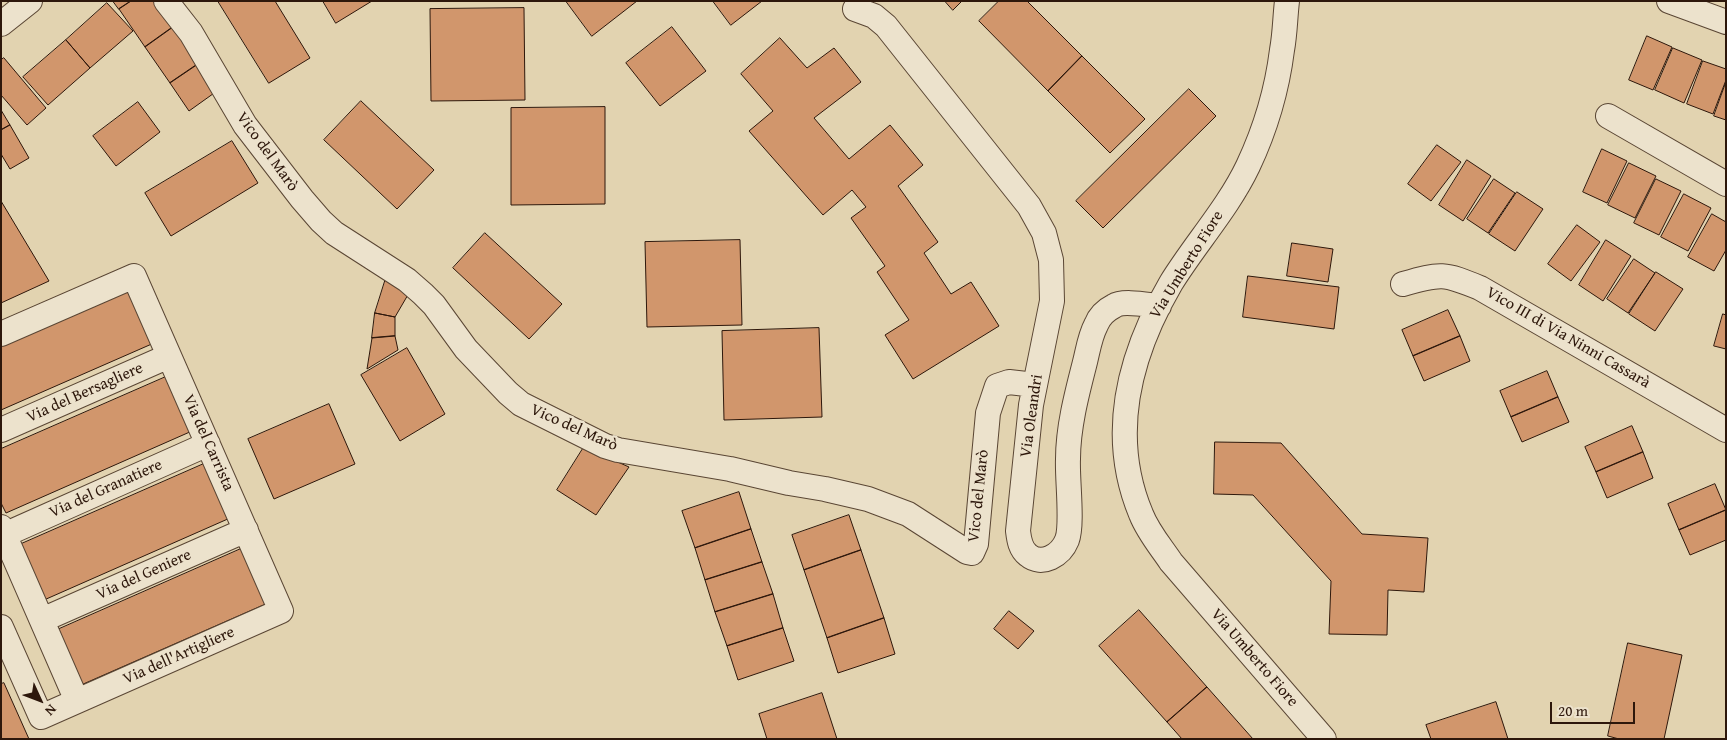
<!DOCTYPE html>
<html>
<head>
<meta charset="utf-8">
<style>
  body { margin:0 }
  #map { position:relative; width:1727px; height:740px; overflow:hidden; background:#e2d3b0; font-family:"Gentium Book Plus",serif }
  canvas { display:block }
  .frame { position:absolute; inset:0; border:2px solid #2d170b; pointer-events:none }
  .north { position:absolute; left:15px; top:675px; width:50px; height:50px; -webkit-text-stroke:4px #ece2cc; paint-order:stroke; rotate:133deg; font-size:14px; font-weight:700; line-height:20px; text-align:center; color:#2d170b }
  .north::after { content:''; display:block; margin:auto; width:18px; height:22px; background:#2d170b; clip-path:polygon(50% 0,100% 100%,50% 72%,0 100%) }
  .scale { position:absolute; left:1550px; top:702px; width:85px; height:22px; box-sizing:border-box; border:2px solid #2d170b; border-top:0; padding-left:6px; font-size:15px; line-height:18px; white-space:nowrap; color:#2d170b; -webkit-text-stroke:4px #ece2cc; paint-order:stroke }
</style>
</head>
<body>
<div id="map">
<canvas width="1727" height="740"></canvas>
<div class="frame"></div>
<div class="north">N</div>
<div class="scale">20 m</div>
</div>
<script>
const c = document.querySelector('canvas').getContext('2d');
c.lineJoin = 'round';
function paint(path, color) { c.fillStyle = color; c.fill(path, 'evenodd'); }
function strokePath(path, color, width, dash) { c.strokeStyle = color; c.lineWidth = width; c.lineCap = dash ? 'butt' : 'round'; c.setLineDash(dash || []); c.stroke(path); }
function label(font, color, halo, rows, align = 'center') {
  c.font = font + ' "Gentium Book Plus",serif'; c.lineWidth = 5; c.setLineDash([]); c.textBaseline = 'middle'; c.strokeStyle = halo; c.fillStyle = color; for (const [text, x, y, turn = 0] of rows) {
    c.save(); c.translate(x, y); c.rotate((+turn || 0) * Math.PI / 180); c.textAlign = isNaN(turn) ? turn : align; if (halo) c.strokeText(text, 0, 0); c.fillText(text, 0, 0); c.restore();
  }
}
const building = new Path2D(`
  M113,1H131L119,9Z
  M131,1H155L173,27L145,47L119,9Z
  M218,1H275L310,58L269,83Z
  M323,1H372L336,23Z
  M566,1H637L592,36Z
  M713,1H762L731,25Z
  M945,1H962L953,10Z
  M999,1H1027L1082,56L1048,91L979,21Z
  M107,3L133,31L90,68L66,40Z
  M524,8L525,100L431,101L430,9Z
  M173,27L198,64L170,83L145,47Z
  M672,27L706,71L660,106L626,63Z
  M1647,36L1672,47L1653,90L1629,80Z
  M780,38L807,68L834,48L861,82L814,118L849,159L890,125L923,165L898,186L938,242L924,253L951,294L971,282L999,326L913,379L885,335L909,320L877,272L885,266L851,218L866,207L852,190L823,215L749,131L773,111L741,74Z
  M66,40L90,68L48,105L23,77Z
  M1673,48L1702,60L1684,103L1655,90Z
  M1082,56L1145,119L1110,153L1048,91Z
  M4,58L46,108L27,125L1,95V60Z
  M1703,61L1726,69V80L1713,114L1687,104Z
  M198,64L217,91L189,111L170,83Z
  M1726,82V120L1714,116Z
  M1189,89L1216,116L1103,228L1076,201Z
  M361,101L434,170L397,209L324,140Z
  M138,102L160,132L116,166L93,136Z
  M605,107V204L511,205V108Z
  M1,110L10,125L1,130Z
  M10,125L29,158L10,169L1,154V130Z
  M232,141L258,183L171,236L145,193Z
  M1437,145L1461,162L1431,201L1408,184Z
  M1602,149L1627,161L1607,203L1583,192Z
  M1467,160L1491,176L1463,221L1439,205Z
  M1629,163L1656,176L1635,218L1608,205Z
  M1494,179L1515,193L1488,233L1467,219Z
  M1656,179L1681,191L1659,235L1634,223Z
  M1517,192L1543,209L1515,251L1489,234Z
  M1684,194L1711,208L1688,251L1661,237Z
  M1,201L49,281L1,303Z
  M1712,214L1726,222V250L1714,271L1688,257Z
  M1577,225L1600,242L1571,281L1548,264Z
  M485,233L562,304L529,339L453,268Z
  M740,240L742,325L647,327L645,242Z
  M1606,240L1631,256L1603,301L1579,285Z
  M1292,243L1333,249L1328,282L1287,276Z
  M1634,259L1655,273L1628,313L1607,299Z
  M1656,272L1683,289L1655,331L1629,314Z
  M1248,276L1339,287L1334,329L1243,317Z
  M386,278L409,293L395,317L375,313Z
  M130,288L154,343L1,410V344Z
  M1448,310L1460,336L1413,356L1402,330Z
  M375,313L395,317V336L372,338Z
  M1723,314L1726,315V349L1714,346Z
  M819,328L822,417L724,420L722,331Z
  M395,336L398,350L367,369L372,338Z
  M1460,336L1470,361L1424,381L1413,356Z
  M407,348L445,414L400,441L361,375Z
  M1547,371L1558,397L1511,417L1500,391Z
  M168,376L192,431L6,513L1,503V449Z
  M1558,397L1569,422L1522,442L1511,417Z
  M329,404L355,464L274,499L248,439Z
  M1632,426L1643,452L1596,472L1585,447Z
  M1215,442L1281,443L1362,534L1428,538L1424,592L1388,590L1387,635L1329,634L1331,581L1253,495L1214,494Z
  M584,447L629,467L596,515L557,490Z
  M1643,452L1653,478L1607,498L1596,472Z
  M206,463L230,518L44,600L19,545Z
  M1715,484L1726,510L1679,530L1668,504Z
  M739,492L751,529L695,548L682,511Z
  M1726,510V540L1690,555L1679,530Z
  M849,515L861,550L804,570L792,535Z
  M751,529L762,562L705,580L695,548Z
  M243,548L268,603L81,685L57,630Z
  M861,550L884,618L827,638L804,570Z
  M762,562L773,594L715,612L705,580Z
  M773,594L783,628L727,646L715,612Z
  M1139,610L1207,687L1167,722L1099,646Z
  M1009,611L1034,631L1018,649L994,629Z
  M884,618L895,654L838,673L827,638Z
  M783,628L794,661L738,680L727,646Z
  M1628,643L1682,655L1664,739H1619L1608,736Z
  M4,683L29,739H1V684Z
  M1207,687L1253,739H1182L1167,722Z
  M822,693L837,739H767L759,714Z
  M1496,702L1508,739H1431L1426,725Z`);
paint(building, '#d1966c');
strokePath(building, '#2d170b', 1);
const street = new Path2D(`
  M166,1L191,33L245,125L302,199L321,221L334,233L407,280L423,294L434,305L466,349L508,393L521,404L605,446L618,450L730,469L789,483L825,489L868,499L908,514L967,552L972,553L976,544L988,413L997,386L1009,382L1035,385
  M1287,1C1285,18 1285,34 1282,50C1277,90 1265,130 1248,166C1228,208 1195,244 1171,283C1129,355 1108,435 1141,514C1148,532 1161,547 1171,562L1324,739
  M1669,1L1726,22
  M855,9L874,16L886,26L1029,206L1044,233L1051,260L1052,301L1031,405L1018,531C1019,539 1020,549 1028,555C1042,567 1061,555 1067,540C1073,524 1067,479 1068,459C1068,427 1077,393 1085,362C1088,350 1090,336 1096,325C1099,317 1106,310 1114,306C1123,300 1148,305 1159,306
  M1,24L30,1
  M1608,116L1726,184
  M1403,284C1441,273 1444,273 1480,288L1726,430
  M1,334L134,276L281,611L41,717L1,627
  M1,430L169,356
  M1,527L77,701
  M4,535L208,444
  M42,620L246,530`);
strokePath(street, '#5a4634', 26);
strokePath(street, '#ece2cc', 24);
label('16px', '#2d170b', '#ece2cc', [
  ["Vico del Marò",267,152,54],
  ["Via Umberto Fiore",1187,265,-58],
  ["Vico III di Via Ninni Cassarà",1568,338,30],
  ["Via del Bersagliere",85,393,-24],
  ["Via Oleandri",1032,416,-82],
  ["Vico del Marò",574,428,24],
  ["Via del Carrista",208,443,66],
  ["Via del Granatiere",106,489,-24],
  ["Vico del Marò",979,496,-84],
  ["Via del Geniere",144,575,-24],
  ["Via dell'Artigliere",179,656,-24],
  ["Via Umberto Fiore",1254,658,49]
]);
</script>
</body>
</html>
